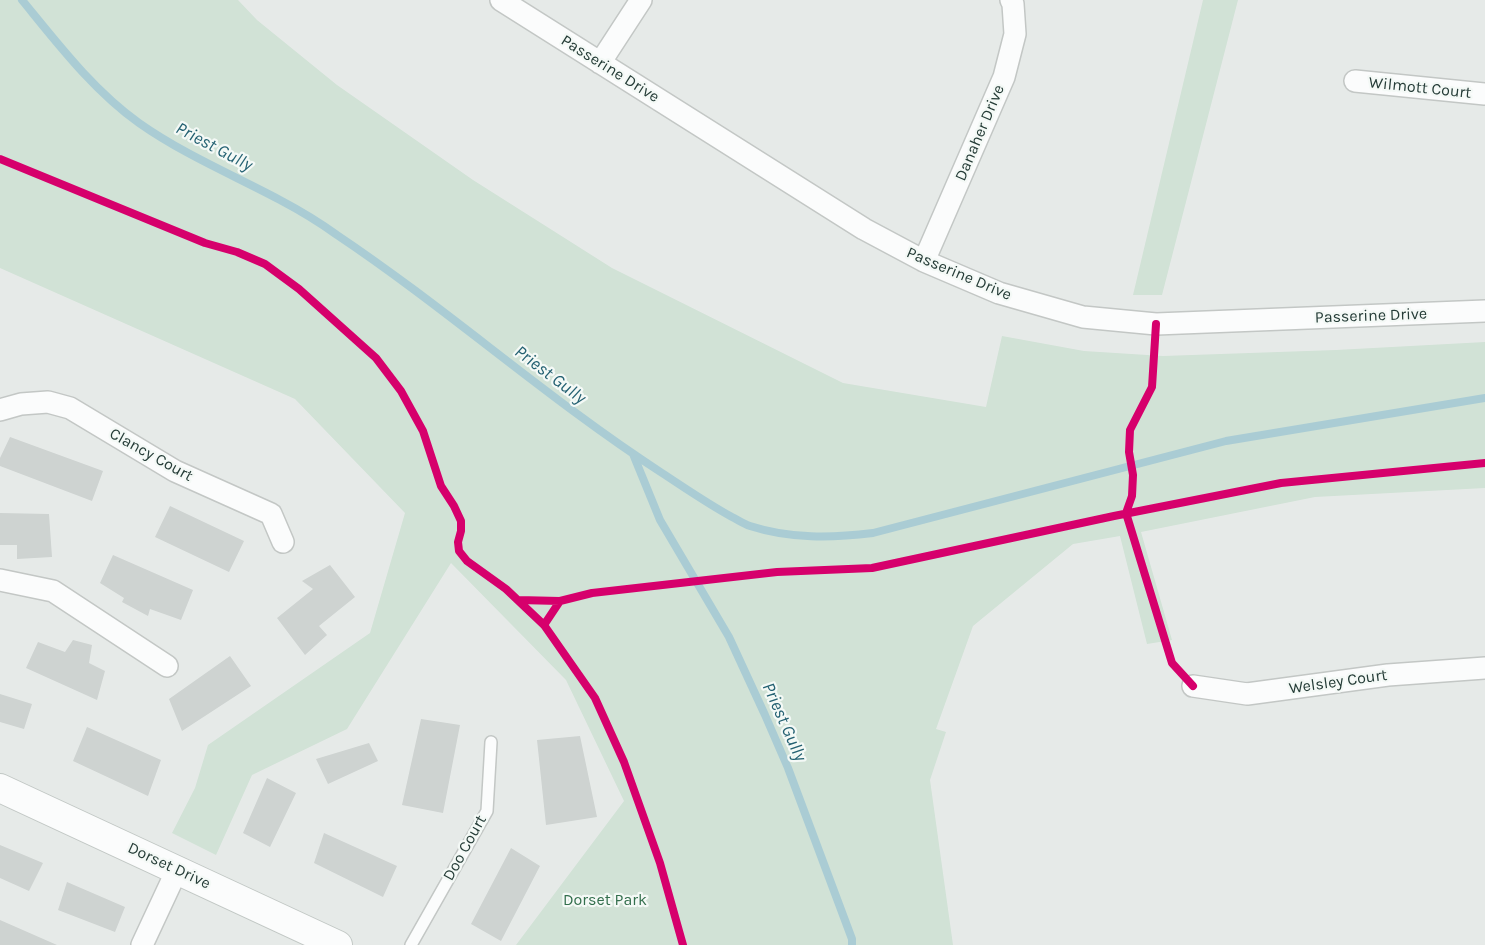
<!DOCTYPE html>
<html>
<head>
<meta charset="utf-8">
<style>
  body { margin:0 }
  canvas { display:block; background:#e6eae8 }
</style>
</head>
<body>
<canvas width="1485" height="945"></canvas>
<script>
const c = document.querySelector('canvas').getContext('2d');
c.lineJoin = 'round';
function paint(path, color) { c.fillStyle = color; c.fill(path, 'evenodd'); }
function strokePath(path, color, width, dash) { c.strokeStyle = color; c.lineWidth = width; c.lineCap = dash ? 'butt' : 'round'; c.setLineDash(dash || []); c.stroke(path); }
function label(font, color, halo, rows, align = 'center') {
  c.font = font + ' Karla,sans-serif'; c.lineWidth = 4.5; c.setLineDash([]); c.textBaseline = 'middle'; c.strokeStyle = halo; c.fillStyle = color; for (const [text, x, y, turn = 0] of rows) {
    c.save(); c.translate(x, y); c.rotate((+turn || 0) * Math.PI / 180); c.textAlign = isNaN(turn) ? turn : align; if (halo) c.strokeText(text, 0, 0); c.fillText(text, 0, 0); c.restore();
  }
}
paint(new Path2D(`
  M0,0H238L257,20L337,85L473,180L612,268L843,383L986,407L1002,336L1084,351L1163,356L1336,350L1485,342V488L1315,497L1141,532L1172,640L1147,644L1120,536L1073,544L973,626L936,729L946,732L930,780L953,945H516L624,801L566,680L451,563L347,729L252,775L216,855L172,833L195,788L208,745L370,633L405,513L295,399L0,268Z
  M1203,0H1238L1162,295H1133Z`), '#d1e2d6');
strokePath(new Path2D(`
  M22,0C58,44 93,90 139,123C183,154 233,175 280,200C299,210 319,222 337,235C449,310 549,400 662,473C685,488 708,504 732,517C738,520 744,524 750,526C790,539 832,538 873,533L1226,441L1485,398
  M633,454L660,520L729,637L765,715L788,768L852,939V945`), '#aaccd4', 8);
paint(new Path2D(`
  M10,437L103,471L92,501L0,466V458Z
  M170,506L244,541L229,572L155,537Z
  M0,513L49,514L52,557L17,559V545H0Z
  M113,555L193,590L181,620L150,609L148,616L122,602L124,598L100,583Z
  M330,565L355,597L319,626L327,635L305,655L277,618L313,589L302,581Z
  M73,640L92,645L89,663L105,671L97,700L26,668L38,642L65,652Z
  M230,656L251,686L182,731L169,699Z
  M0,694L32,704L24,729L0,722Z
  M421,719L460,725L443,813L402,805Z
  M87,727L161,760L148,796L73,761Z
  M580,736L597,817L546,825L537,740Z
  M369,743L378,761L328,784L316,759Z
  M267,778L296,793L270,847L243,833Z
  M324,833L397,866L383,897L314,863Z
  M0,845L43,863L29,891L0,878Z
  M511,848L540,866L501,941L471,924Z
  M67,882L125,907L115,932L58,910Z
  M0,920L57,945H0Z`), '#ced3d1');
const lane = new Path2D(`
  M411,945L487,811L491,742`);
const street = new Path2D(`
  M501,0L864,229L924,261L999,293L1083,317L1156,324L1485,311
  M600,63L641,0
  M1355,81L1485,94
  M924,261L1004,77L1015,34L1013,4L1011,0
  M0,410L21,404L48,402L70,408L175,471L271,514L283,542
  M0,580L53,591L167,666
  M1193,686L1247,694L1388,675L1485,668
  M142,945L177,870`);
const secondary = new Path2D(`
  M0,788L338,945`);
strokePath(lane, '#c3c7c5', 14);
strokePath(street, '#c3c7c5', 24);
strokePath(secondary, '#c2c8c5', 30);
strokePath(lane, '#fbfcfc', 11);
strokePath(street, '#fbfcfc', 21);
strokePath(secondary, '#fbfcfc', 28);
strokePath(new Path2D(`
  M0,159L205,243L237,252L265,264L299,289L376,358L401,391L423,431L441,486L454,506L461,521V531L458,542L459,551L467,561L506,589L544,625L595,698L624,762L660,863L683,945
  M1156,324L1152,387L1130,430L1129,452L1133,475L1132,496L1126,513L1172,663L1193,686
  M518,600L560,601L544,625
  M560,601L592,593L777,572L872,568L1114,516L1281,483L1485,463`), '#d6006c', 8);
label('16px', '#253c37', '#f4f9f6', [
  ["Passerine Drive",610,69,32],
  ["Wilmott Court",1420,88,6],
  ["Danaher Drive",980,133,-67],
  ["Passerine Drive",959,274,23],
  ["Passerine Drive",1371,316,-2],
  ["Clancy Court",151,455,29],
  ["Welsley Court",1338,682,-8],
  ["Doo Court",465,848,-61],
  ["Dorset Drive",169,866,25]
]);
label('16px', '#336f4d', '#f4f9f6', [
  ["Dorset Park",605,900]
]);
label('italic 18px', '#246172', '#f4f9f6', [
  ["Priest Gully",214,147,28],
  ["Priest Gully",550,375,37],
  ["Priest Gully",784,722,66]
]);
</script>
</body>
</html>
